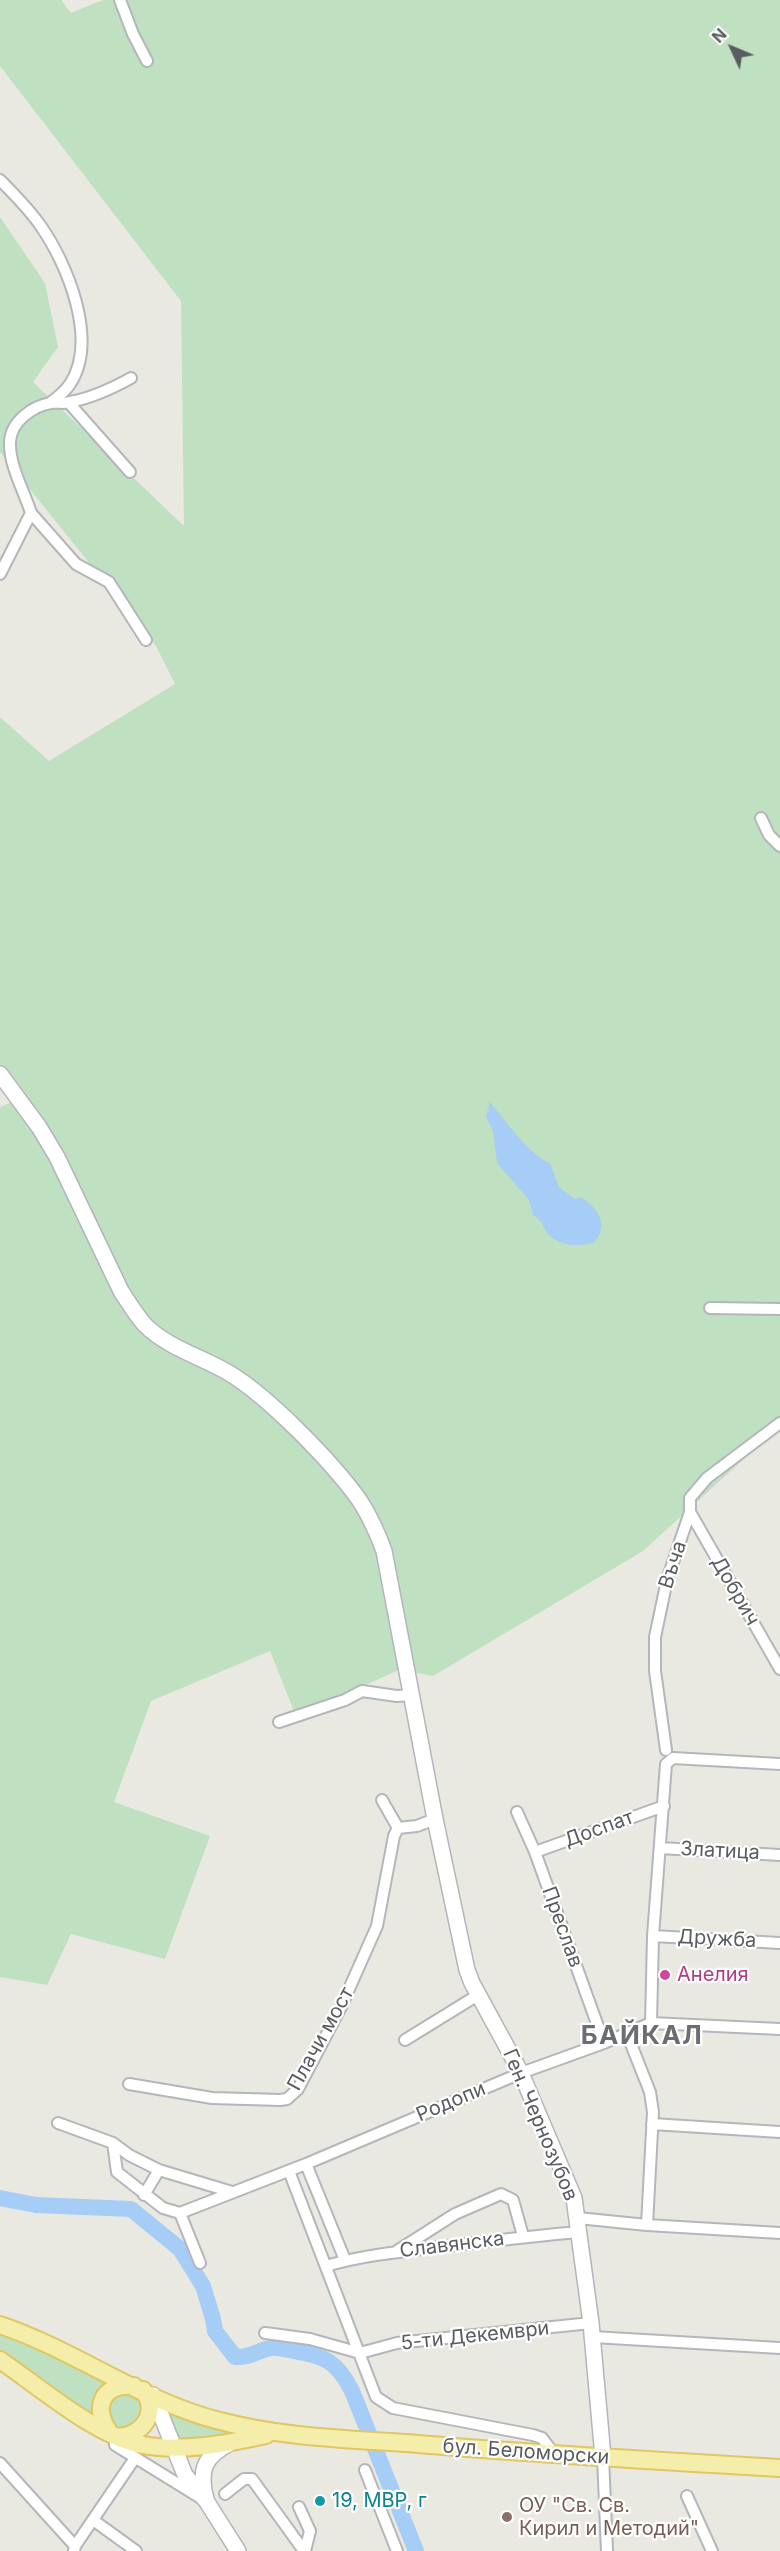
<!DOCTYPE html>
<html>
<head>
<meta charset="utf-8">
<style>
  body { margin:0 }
  #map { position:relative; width:780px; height:2551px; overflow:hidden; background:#eae9e1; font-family:Inter,sans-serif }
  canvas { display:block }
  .north { position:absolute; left:702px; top:18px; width:60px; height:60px; -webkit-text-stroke:4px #fff; paint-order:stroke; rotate:314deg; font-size:16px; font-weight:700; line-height:24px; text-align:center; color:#595c60 }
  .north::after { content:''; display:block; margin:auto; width:21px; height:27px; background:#595c60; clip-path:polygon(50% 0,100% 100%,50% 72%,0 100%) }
</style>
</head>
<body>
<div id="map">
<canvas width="780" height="2551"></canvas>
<div class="north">N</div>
</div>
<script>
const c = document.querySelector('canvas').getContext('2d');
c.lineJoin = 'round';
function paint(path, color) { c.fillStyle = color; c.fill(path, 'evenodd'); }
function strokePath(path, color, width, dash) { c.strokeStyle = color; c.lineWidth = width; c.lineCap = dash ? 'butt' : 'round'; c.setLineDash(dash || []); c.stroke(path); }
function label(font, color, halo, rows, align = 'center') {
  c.font = font + ' Inter,sans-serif'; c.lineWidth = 4.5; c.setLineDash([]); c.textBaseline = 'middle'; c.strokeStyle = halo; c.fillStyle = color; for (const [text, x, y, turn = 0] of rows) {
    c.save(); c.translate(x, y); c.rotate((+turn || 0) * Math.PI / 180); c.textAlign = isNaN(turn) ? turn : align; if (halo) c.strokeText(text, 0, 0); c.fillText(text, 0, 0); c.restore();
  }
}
paint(new Path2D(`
  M0,0H61L71,13L103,0H780V1426L643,1551L433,1676L406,1671L387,1575L399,1670L296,1716L270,1651L151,1701L114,1802L210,1836L165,1959L71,1934L47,1985L0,1977V1107L19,1099L0,1072V717L49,761L175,684L156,646L0,452V217L45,283L58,347L33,382L184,526L181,301L0,66Z
  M0,2330L115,2383L97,2419L0,2353Z
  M119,2390L143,2400V2420L120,2430L114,2427L105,2404Z
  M162,2406L238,2433L176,2443Z`), '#bfe0c1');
paint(new Path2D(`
  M490,1102C502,1117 532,1158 550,1163L559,1187L575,1199L581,1197C598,1209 609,1223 595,1242C580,1247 560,1247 548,1234C541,1225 544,1222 533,1215L529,1200L497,1163L493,1131L486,1116Z`), '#a6cdf5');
strokePath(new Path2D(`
  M0,2198L36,2205L131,2209L180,2249L203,2286L213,2319L215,2331L235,2357C252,2358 257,2350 271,2348C277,2347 287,2350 294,2351C326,2356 337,2362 352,2391L416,2551`), '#a6cdf5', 16);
const street = new Path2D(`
  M120,0L133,34L147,61
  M0,180C14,194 28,208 40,225C67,263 99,340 70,384C65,392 58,397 50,403
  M69,403L130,472
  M31,513L76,564L109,582L146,640
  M0,574L31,513C24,491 9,465 10,442C11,421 33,406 51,403C58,402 64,404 70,402C91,398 113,388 131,378
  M761,818L769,835L780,846
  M710,1308L780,1309
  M690,1512L780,1669
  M279,1722L345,1700L362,1691L397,1696L411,1695
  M666,1750L655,1671V1637L667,1580L690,1512V1498L707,1478L780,1423
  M382,1800L398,1828L417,1826L435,1819
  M517,1812L535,1852L604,2043
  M660,1848L780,1855
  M535,1852L664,1806
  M653,1936L780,1943
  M651,2023L653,1936L666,1764L673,1758L780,1764
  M627,2034L650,2092L653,2112L647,2225
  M405,2040L478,1995
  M129,2084L212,2098L280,2100L287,2099L298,2089L341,2007L377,1926L394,1836L398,1828
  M58,2123L113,2143L129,2155L159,2170L232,2192
  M652,2124L780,2132
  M113,2143L117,2172L163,2208L180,2213
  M306,2164L345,2260
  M289,2171L376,2397L393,2408L533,2435L542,2438L555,2455
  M144,2195L159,2170
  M578,2218L647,2225L780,2233
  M397,2251L455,2214L501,2194L513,2200L523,2236
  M200,2263L180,2213L306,2164L521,2073L604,2043L651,2023L780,2029
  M326,2266C360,2256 396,2252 431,2248C481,2242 530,2236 580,2232
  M265,2333L310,2339L360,2353L397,2343L591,2323
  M593,2337L780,2348
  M115,2445L204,2500
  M603,2457L607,2551
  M0,2463L75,2546L74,2551
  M365,2470L397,2551
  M225,2494L244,2479H252L304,2551
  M687,2496L712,2551
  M299,2507L310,2531L305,2551
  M93,2520L136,2551
  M75,2546L135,2458`);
const secondary = new Path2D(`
  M0,1074L39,1127L57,1157L121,1291C129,1303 136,1315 145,1325C168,1348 202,1357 229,1373C269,1397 333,1463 360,1501C370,1517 378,1534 384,1551L435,1819L467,1970L472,1983L521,2073L574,2198L591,2323L603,2457
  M153,2395L185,2475L207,2502L238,2551
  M206,2499C199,2471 203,2457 230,2443`);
const primary = new Path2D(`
  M0,2325C75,2350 143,2402 220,2421C284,2438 351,2439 418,2444C538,2454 659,2461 780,2468
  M0,2360C38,2386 94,2434 138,2444C180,2453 225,2444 266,2435
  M110,2433C92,2409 101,2383 134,2386
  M117,2437C142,2436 160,2413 143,2390`);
strokePath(street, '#b3b6ba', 14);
strokePath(secondary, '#b2b5ba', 18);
strokePath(primary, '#e0c664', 20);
strokePath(street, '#fff', 10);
strokePath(secondary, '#fff', 15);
strokePath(primary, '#f5eeab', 16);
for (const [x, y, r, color] of [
  [665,1975,6,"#d1479c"],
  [320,2501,6,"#0f9aa8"],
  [507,2517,6,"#8d6e63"]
]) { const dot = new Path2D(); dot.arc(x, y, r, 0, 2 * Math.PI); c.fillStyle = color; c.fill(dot); strokePath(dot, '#fff', 2); }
label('20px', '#595c60', '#fff', [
  ["Въча",673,1565,-72],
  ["Добрич",735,1591,60],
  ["Доспат",599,1829,-20],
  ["Златица",720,1851,3],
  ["Преслав",562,1927,70],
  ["Дружба",717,1939,3],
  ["Плачи мост",321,2039,-61],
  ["Родопи",451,2102,-23],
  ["Ген. Чернозубов",540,2125,67],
  ["Славянска",452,2245,-7],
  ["5-ти Декември",475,2336,-6],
  ["бул. Беломорски",526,2452,4]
]);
label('20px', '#b23c85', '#fff', [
  ["Анелия",677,1975]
], 'left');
label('20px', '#0d838f', '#fff', [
  ["19, МВР, г",332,2501]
], 'left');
label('20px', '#785e54', '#fff', [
  ["ОУ \"Св. Св.",519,2506],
  ["Кирил и Методий\"",519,2529]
], 'left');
c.letterSpacing = '1.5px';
label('bold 26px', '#6a6d72', '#fff', [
  ["БАЙКАЛ",642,2036]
]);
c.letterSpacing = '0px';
</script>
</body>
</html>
